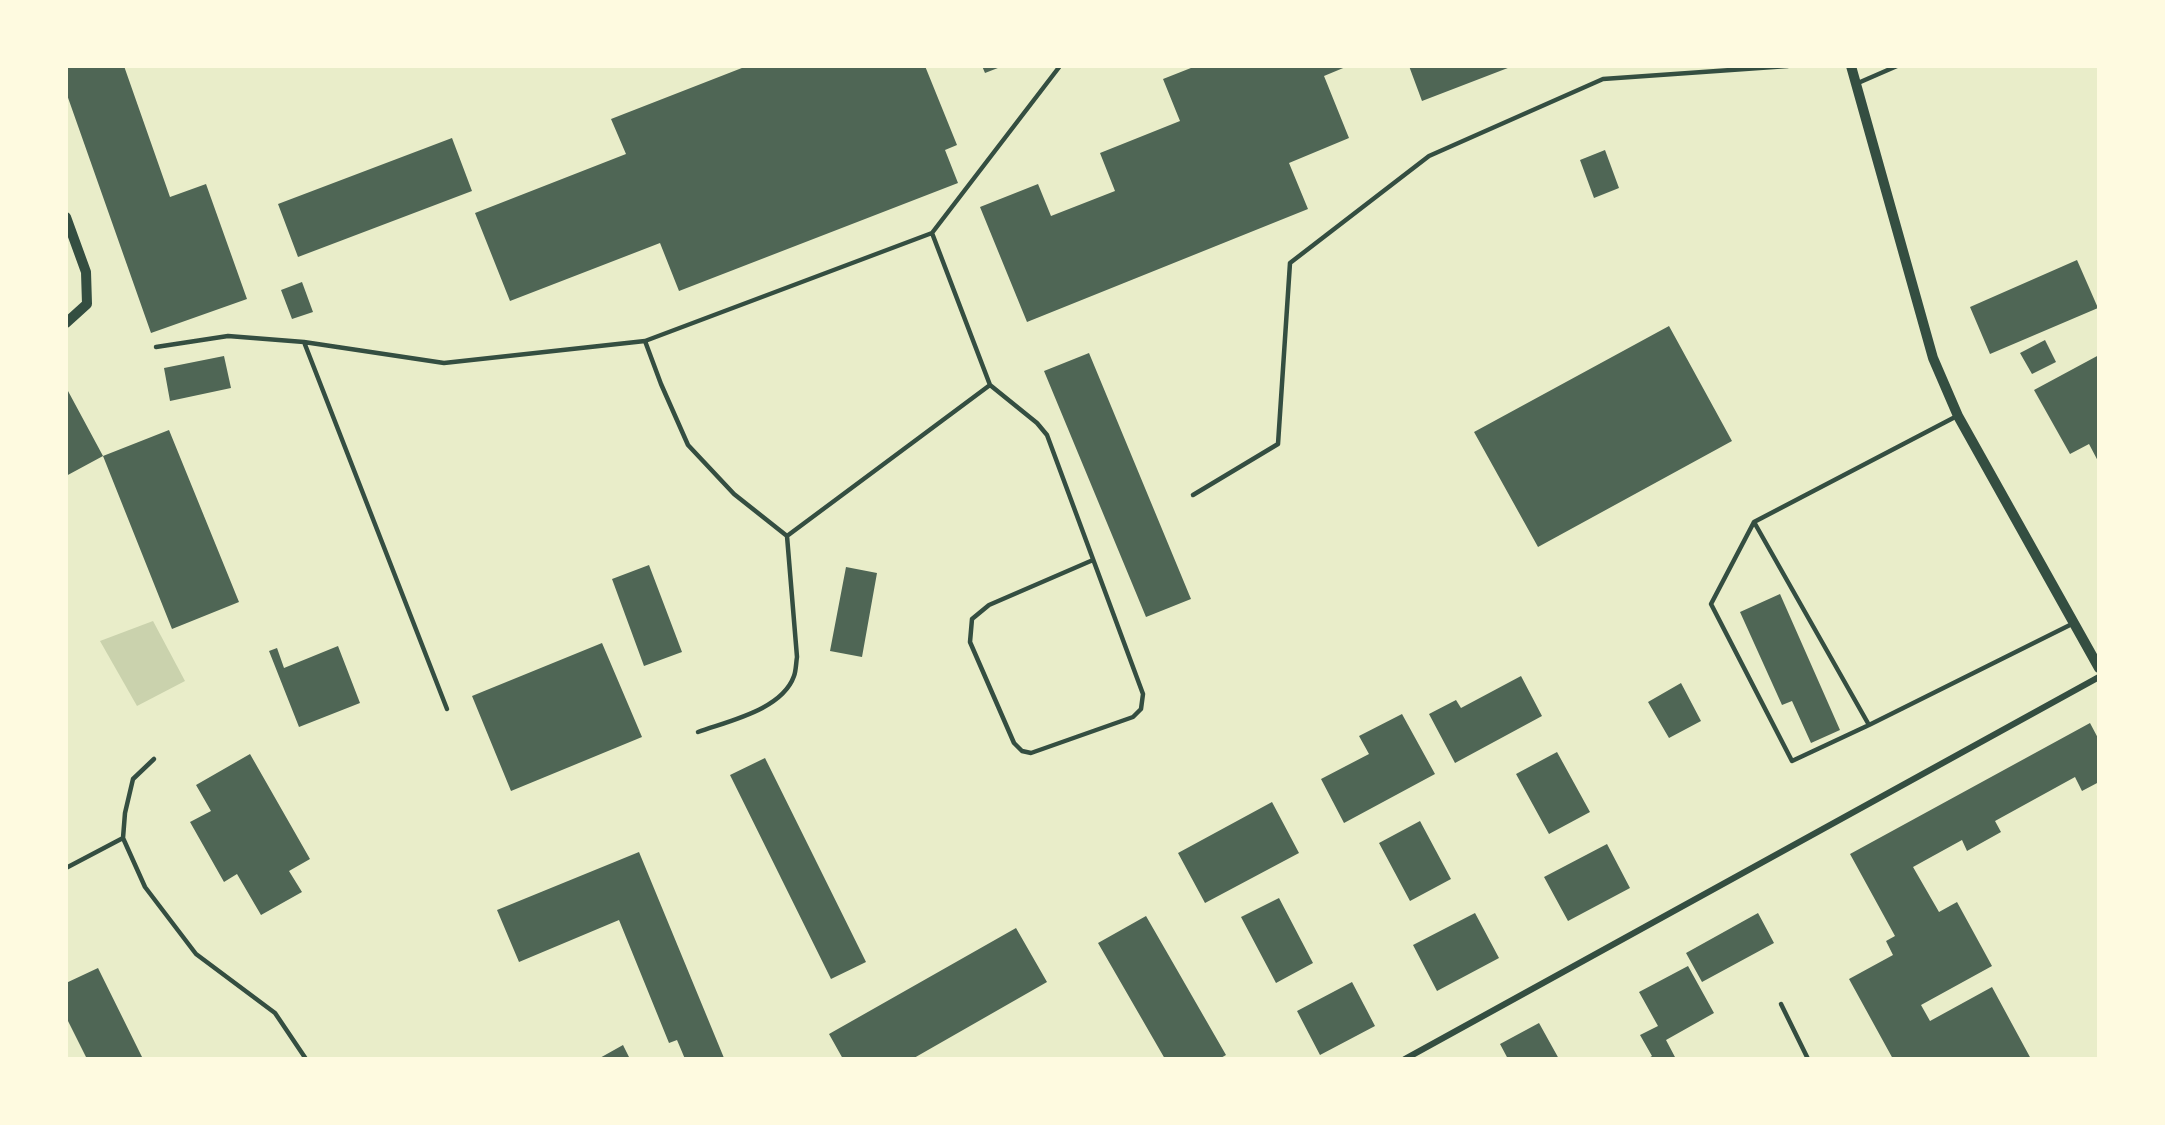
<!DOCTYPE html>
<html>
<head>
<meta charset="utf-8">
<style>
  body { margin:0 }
  #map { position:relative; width:2165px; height:1125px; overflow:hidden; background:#e9edc9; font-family:Manrope,sans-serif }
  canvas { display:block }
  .frame { position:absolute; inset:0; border:68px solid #fefae0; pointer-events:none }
</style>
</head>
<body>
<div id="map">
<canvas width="2165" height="1125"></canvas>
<div class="frame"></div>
</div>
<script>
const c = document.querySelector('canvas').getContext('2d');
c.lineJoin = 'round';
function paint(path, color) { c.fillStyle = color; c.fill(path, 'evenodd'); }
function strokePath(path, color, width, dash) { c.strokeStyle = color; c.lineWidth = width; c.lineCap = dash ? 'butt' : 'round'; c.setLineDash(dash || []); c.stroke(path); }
paint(new Path2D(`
  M153,621L185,681L137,706L100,641Z`), '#cad2ad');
paint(new Path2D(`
  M66,66H124L170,197L206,184L247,299L151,333L66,92Z
  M747,66H925L957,145L945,150L958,183L679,291L660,243L510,301L475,213L626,154L611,119Z
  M982,66H1003L985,73Z
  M1196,66H1348L1324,76L1349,138L1289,163L1308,209L1027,322L980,207L1038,184L1051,216L1115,191L1100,153L1180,121L1163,79Z
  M1409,66H1513L1422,101Z
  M452,138L472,191L298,257L278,204Z
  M1605,150L1619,188L1594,198L1580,160Z
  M2077,260L2098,308L1990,354L1970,307Z
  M302,282L313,312L292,319L281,290Z
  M1669,326L1732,441L1538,547L1474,432Z
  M2045,340L2056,362L2032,374L2020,353Z
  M1089,353L1191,599L1146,617L1044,371Z
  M2099,355V463L2089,444L2070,454L2034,390Z
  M224,356L231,388L170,401L164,368Z
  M68,391L103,456L66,476V392Z
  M169,430L239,602L172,629L103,456Z
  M649,565L682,652L644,666L612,579Z
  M846,567L877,573L862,657L830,651Z
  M1780,594L1840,730L1811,743L1792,701L1782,705L1740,612Z
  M602,643L642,737L511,791L472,696Z
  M338,646L360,703L299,727L269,651L277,648L284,668Z
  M1521,676L1542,716L1455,763L1429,714L1456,700L1461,708Z
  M1681,683L1701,721L1669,738L1648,702Z
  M1402,714L1435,774L1344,823L1321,779L1369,754L1359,736Z
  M2090,723L2099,740V782L2082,791L2075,777L1995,821L2001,832L1967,851L1962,840L1913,867L1939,912L1957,902L1992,966L1921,1005L1930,1021L1992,987L2031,1059H1893L1849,979L1893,955L1886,941L1895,936L1850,854Z
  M1557,752L1590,812L1549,834L1516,774Z
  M250,754L310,859L289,871L302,892L261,915L237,874L224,882L190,822L211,811L196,785Z
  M765,758L866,962L831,979L730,775Z
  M1272,802L1299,853L1205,903L1178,853Z
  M1420,821L1451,879L1410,901L1379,843Z
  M1607,844L1630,888L1568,921L1544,877Z
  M639,852L724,1058L723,1059H685L677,1040L669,1043L619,920L519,962L497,910Z
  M1279,898L1313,963L1276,983L1241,917Z
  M1475,913L1499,958L1437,991L1413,945Z
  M1758,913L1774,943L1702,982L1686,953Z
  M1146,916L1226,1055L1219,1059H1165L1098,943Z
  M1016,928L1047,982L914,1058L915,1059H843L829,1034Z
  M1688,966L1714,1013L1666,1040L1676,1059H1647L1652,1056L1640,1035L1658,1026L1639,992Z
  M98,968L143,1059H87L66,1017V983Z
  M1352,982L1375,1026L1320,1055L1297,1011Z
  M1539,1023L1559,1059H1508L1500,1044Z
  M623,1045L630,1059H598Z`), '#4f6655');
strokePath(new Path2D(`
  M1858,83L1897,66
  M645,341L932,233L1060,66
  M304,342L447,709
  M156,347L228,336L304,342L444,363L645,341L661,384L688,445L734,494L787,536
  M990,385L1037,423L1047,435L1143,694L1141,709L1133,717L1031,753L1022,751L1014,743L970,642L972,619L989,605L1093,560
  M1957,416L1754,522L1869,725L2074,623
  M1193,495L1278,444L1290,263L1429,156L1603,79L1788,66
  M1754,522L1711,604L1792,761L1869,725
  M698,732C728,721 782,710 794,676C796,671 796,663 797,657L787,536L990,385L932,233
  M123,838L125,813L133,779L154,759
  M66,868L123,838L145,887L196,954L275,1013L306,1059
  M1781,1004L1808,1059`), '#344e41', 4.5);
strokePath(new Path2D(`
  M1405,1059L2099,677`), '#344e41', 6);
strokePath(new Path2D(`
  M1851,66L1933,358L1958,416L2099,668
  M66,217L86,272L87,304L66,323`), '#344e41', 10);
</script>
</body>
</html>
